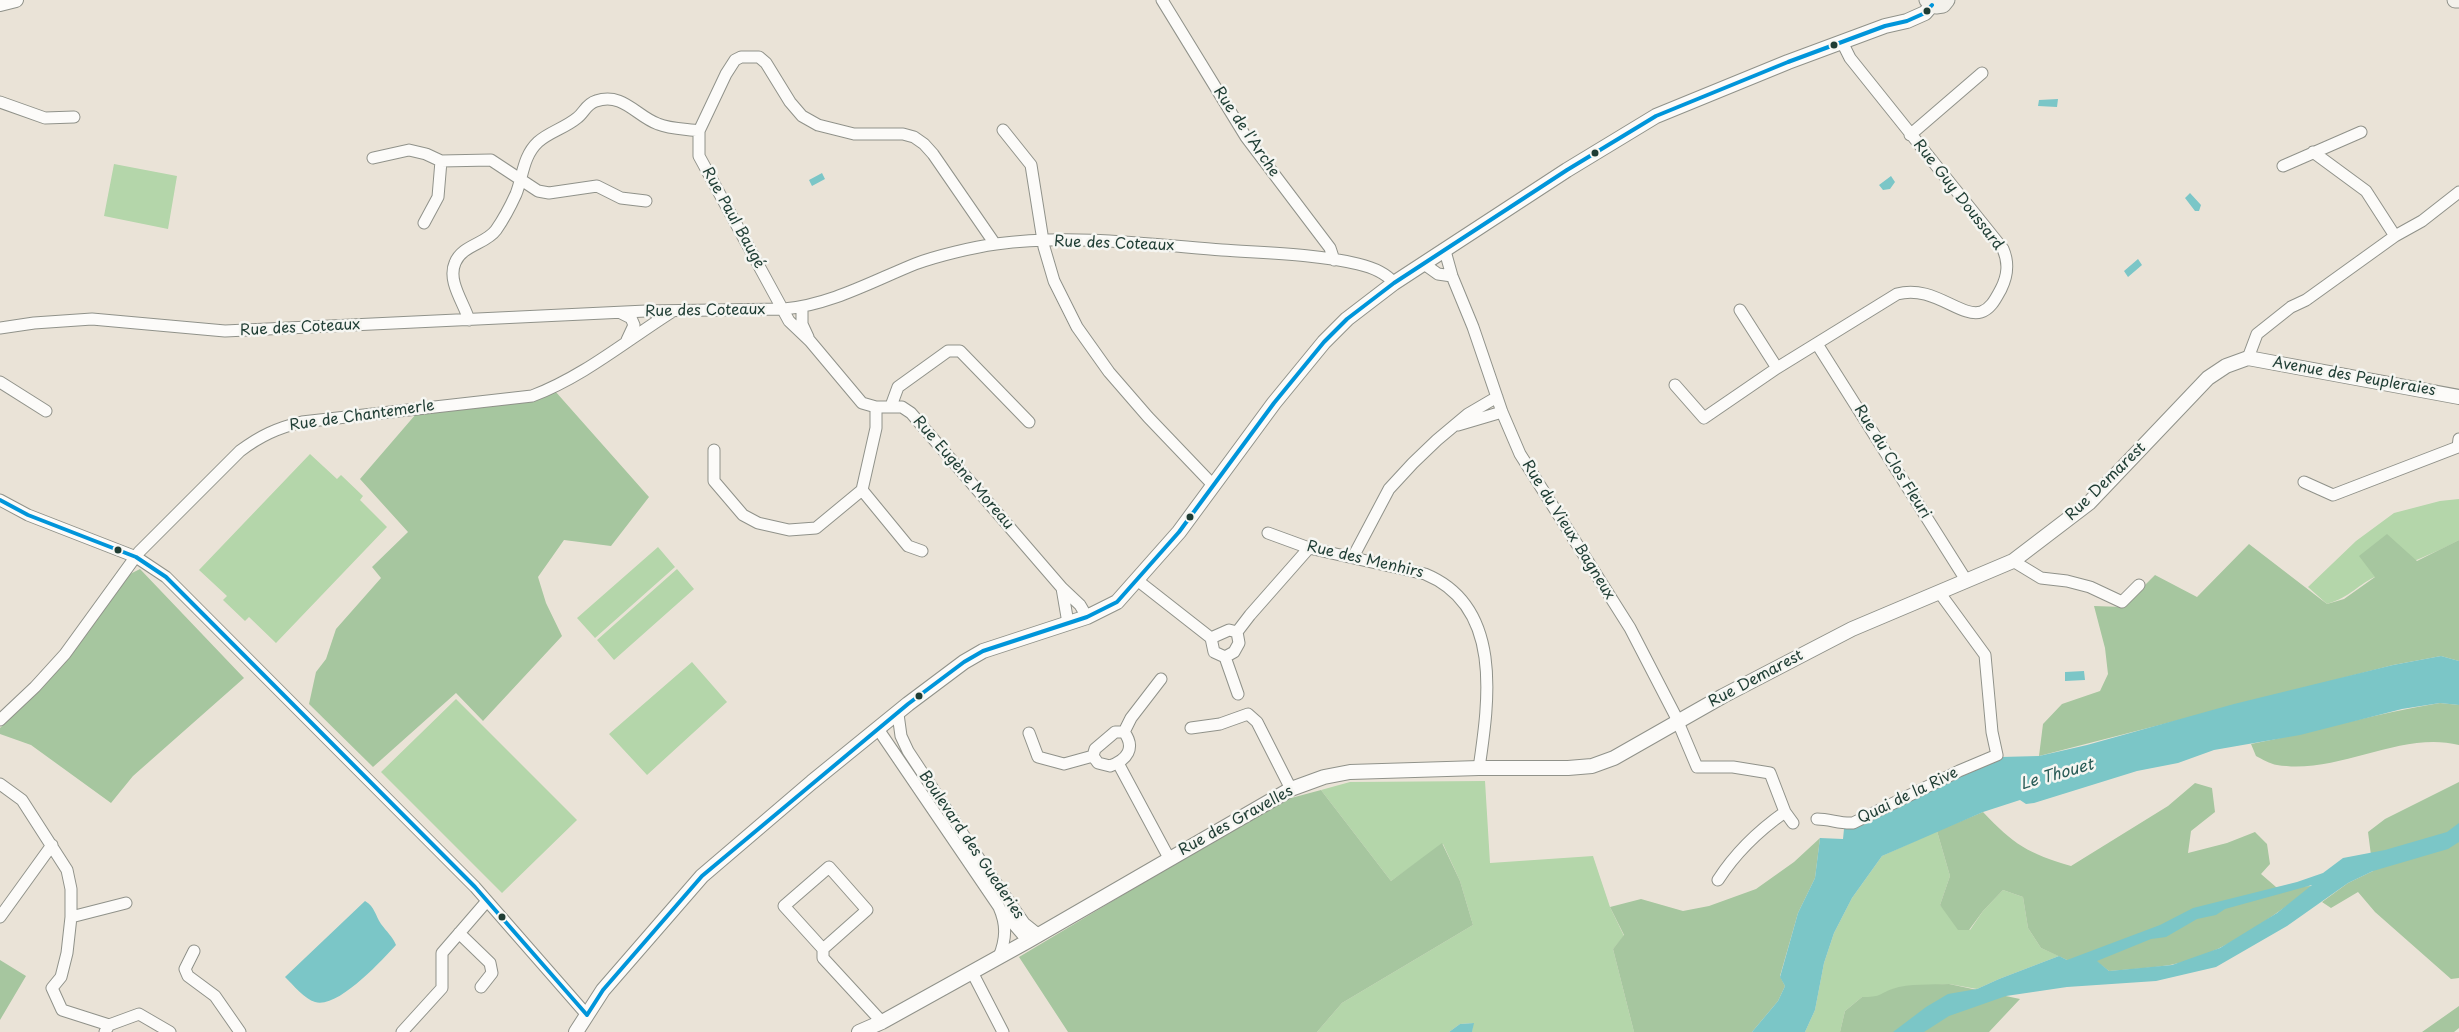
<!DOCTYPE html>
<html>
<head>
<meta charset="utf-8">
<style>
  body { margin:0 }
  canvas { display:block; background:#eae3d7 }
</style>
</head>
<body>
<canvas width="2459" height="1032"></canvas>
<script>
const c = document.querySelector('canvas').getContext('2d');
c.lineJoin = 'round';
function paint(path, color) { c.fillStyle = color; c.fill(path, 'evenodd'); }
function strokePath(path, color, width, dash) { c.strokeStyle = color; c.lineWidth = width; c.lineCap = dash ? 'butt' : 'round'; c.setLineDash(dash || []); c.stroke(path); }
function label(font, color, halo, rows, align = 'center') {
  c.font = font + ' "Playpen Sans",sans-serif'; c.lineWidth = 5; c.setLineDash([]); c.textBaseline = 'middle'; c.strokeStyle = halo; c.fillStyle = color; for (const [text, x, y, turn = 0] of rows) {
    c.save(); c.translate(x, y); c.rotate((+turn || 0) * Math.PI / 180); c.textAlign = isNaN(turn) ? turn : align; if (halo) c.strokeText(text, 0, 0); c.fillText(text, 0, 0); c.restore();
  }
}
paint(new Path2D(`
  M114,164L177,176L168,229L104,216Z
  M310,454L337,479L341,475L363,496L360,500L387,527L276,643L249,617L245,621L223,600L227,596L199,570Z
  M2459,499V540C2432,555 2405,564 2377,576C2358,584 2351,597 2327,604L2308,587L2356,541L2394,513L2440,501Z
  M658,547L675,567L595,638L577,618Z
  M677,569L694,589L614,660L597,640Z
  M692,662L727,702L647,775L609,734Z
  M456,699L577,820L502,893L381,772Z
  M1485,781L1490,863L1593,856L1610,907L1624,936L1613,949L1634,1032H1472L1473,1023L1460,1024L1449,1032H1317L1342,1003L1473,925L1460,881L1443,844L1391,881L1321,790L1350,782Z
  M1937,831L1950,876L1940,905L1970,930L1983,911L2003,890L2023,897L2028,928L2041,948L2059,956L1999,979L1977,989L1949,984L1893,989L1878,997H1862L1845,1011L1840,1032H1805L1815,1010L1824,963L1834,933L1852,898L1882,856Z`), '#b4d6aa');
paint(new Path2D(`
  M555,391L649,497L611,546L564,540L538,577L546,603L562,636L483,721L456,693L373,767L309,704L316,672L326,659L336,629L381,578L372,567L408,532L360,479L416,414Z
  M2387,534L2417,561L2459,540V661L2441,656L2393,665L2039,756L2043,724L2062,704L2100,691L2108,674L2105,648L2094,606L2123,607L2155,575L2197,597L2249,544L2327,604L2344,599L2375,577L2359,556Z
  M140,569L244,678L133,776L111,803L31,745L0,734V728L46,679L130,574Z
  M2440,703L2459,705V745C2401,730 2339,775 2277,765C2270,764 2262,759 2256,756L2251,744C2314,732 2376,713 2440,703Z
  M2459,782V978L2451,979L2375,912L2358,892L2331,908L2322,902L2348,883L2373,871L2368,832L2385,819Z
  M2195,783L2212,788L2215,812L2191,831L2188,853L2227,843L2255,832L2267,844L2270,864L2261,874L2276,887L2314,886C2271,917 2224,955 2170,965C2150,968 2130,969 2109,971L2096,961L2067,960L2041,948L2028,928L2023,897L2003,890L1983,911L1969,930H1958L1940,905L1950,876L1937,831L1983,812C2013,844 2029,854 2071,866L2168,806Z
  M1321,790L1391,881L1442,843L1460,881L1473,925L1342,1003L1317,1032H1068L1019,957L1280,801Z
  M1820,838L1815,878L1798,913L1780,976L1785,986L1778,1001L1752,1032H1634L1613,949L1624,935L1610,907L1641,899L1683,911L1709,906L1756,889L1794,862Z
  M0,960L26,976L0,1020Z
  M1949,984L2020,999L1989,1032H1840L1845,1011L1862,997C1881,997 1877,995 1892,989C1910,983 1931,985 1949,984Z
  M2459,1006V1028L2454,1032H2422Z`), '#a6c69f');
paint(new Path2D(`
  M2058,99L2057,107L2038,106L2039,100Z
  M822,173L825,179L812,186L809,180Z
  M1891,176L1895,182L1890,189L1883,190L1879,185Z
  M2190,193L2201,205L2199,211H2195L2185,198Z
  M2138,259L2142,265L2128,277L2124,271Z
  M2441,656L2459,661V705L2440,703L2402,709L2300,735L2214,750L2178,763L2137,771L2034,803L2026,804L2020,800L1983,812L1882,856L1852,898L1834,933L1824,963L1815,1010L1805,1032H1752L1778,1001L1785,986L1780,977L1798,913L1815,878L1820,838L1843,839L1844,829L2001,757L2039,756L2087,745L2234,704L2393,665Z
  M2084,671L2085,680L2065,681V672Z
  M2459,823V842L2448,849L2373,871L2348,883L2287,926L2216,967L2156,981L2067,987L2006,996L1949,1016L1924,1032H1893L1926,1007L1948,994L1977,989L1999,979L2059,956L2067,960L2160,925L2193,908L2297,882L2323,873L2343,858L2385,850L2447,832ZM2312,885L2277,913L2220,948L2172,965L2109,971L2097,961L2151,939L2166,937L2197,919L2216,915L2225,909Z
  M365,901C375,907 375,915 381,924C387,932 392,936 396,945C382,960 338,1009 315,1002C305,999 293,985 285,977Z
  M1474,1023L1472,1032H1449L1460,1024Z`), '#7bc6c7');
const minor = new Path2D(`
  M1162,0L1246,137L1330,248L1334,260
  M0,102L45,118L74,117
  M1003,130L1031,165L1044,247L1054,281L1077,327L1109,372L1148,417L1214,486
  M1910,135L1982,73
  M2313,152L2366,191L2395,236
  M373,158L409,150L426,154L441,161L491,160L538,191L549,193L597,186L621,198L646,201
  M2283,166L2361,132
  M424,223L438,197L441,161
  M995,244L933,154L924,144L914,137L903,134H854L818,125L802,116L790,102L766,63L759,57H741L735,60L726,74L699,131V156L789,321L810,341L862,403L876,407H902L911,413L1062,588L1080,605L1087,617
  M1445,251L1452,276L1473,327L1502,412L1520,454L1630,628L1675,715L1697,767H1733L1770,773L1785,812L1793,823
  M1424,264L1438,274L1452,276
  M802,308V324L808,337
  M1740,310L1777,368L1897,294C1933,284 1960,318 1981,312C1991,309 1996,298 2001,289C2008,275 2009,263 2003,249L1850,58L1842,42
  M621,313L631,318L634,325L627,340
  M469,320C464,303 447,281 455,263C462,245 486,244 496,230C503,220 511,205 516,194C523,176 523,156 538,142C549,132 565,128 577,118C584,113 586,104 596,101C623,92 636,116 658,124C670,129 686,129 699,131
  M0,328L34,323L92,319L225,331L646,311L784,309C830,305 873,281 915,264C936,256 974,247 996,244C1071,234 1148,244 1222,250C1264,253 1318,254 1358,264C1371,267 1385,272 1394,283
  M1817,344L1966,580
  M2248,358L2257,334L2291,307L2306,300L2395,236L2422,221L2459,192
  M0,382L46,411
  M1675,385L1704,418L1777,368
  M891,406L898,387L948,351H960L1029,422
  M1458,425L1502,412
  M714,450V481L743,515L758,523L789,530L816,528L862,490L876,428V407
  M2304,482L2333,495L2458,447L2459,439
  M862,490L908,546L922,551
  M0,500L28,515L136,557L166,577L475,887L587,1015
  M1268,533L1309,548L1425,574C1503,606 1489,700 1479,768
  M1353,557L1389,489L1413,463L1437,440L1468,414L1497,397
  M2013,561L2041,578L2067,581L2090,587L2122,602L2139,585
  M1137,580L1211,638
  M1062,588L1068,623
  M1237,632L1229,630L1211,638L1214,652L1225,657L1234,652L1239,643L1237,632L1250,615L1309,548
  M1225,657L1238,694
  M898,714L901,736L908,751L982,863L1024,923L1039,935
  M0,720L35,687L65,654L139,552L240,451C260,436 277,428 302,422L532,396C583,377 627,340 673,311
  M1191,728L1220,724L1248,714L1257,722L1291,789
  M878,729L999,907C1007,925 1006,939 999,957
  M1115,732H1124C1136,748 1127,760 1110,766L1098,763L1093,756L1095,749Z
  M1124,732L1131,718L1161,679
  M1029,733L1038,757L1064,764L1093,756
  M1118,763L1169,858
  M0,784L22,800L67,870L71,889V917L67,953L61,977L52,988L62,1010L109,1025
  M1817,819C1830,819 1840,824 1853,823L1959,771L1997,755L1992,732L1985,655L1939,592
  M1718,880C1736,852 1758,831 1785,812
  M1003,912L1028,941
  M0,917L52,845
  M71,917L126,903
  M459,933L490,963L492,973L481,987
  M823,949L867,910L829,867L784,906L823,949V958L882,1022
  M194,951L185,969L188,976L215,996L240,1032
  M972,972L1003,1032
  M105,1032L109,1025L139,1014L170,1032
  M402,1032L442,988V953L487,901`);
const tertiary = new Path2D(`
  M0,4L16,0
  M576,1032L603,990L702,876L812,782L908,704L964,662L983,651L1087,617L1117,602L1179,532L1274,403L1324,342L1347,319L1394,283L1567,170L1656,116L1788,62L1885,26L1907,21L1925,13L1932,5
  M859,1032L882,1022L1028,941L1291,789L1324,777L1350,772L1479,768H1568L1592,766L1614,758L1723,696L1852,629L2013,561L2089,503L2208,378L2226,366L2248,358L2459,397`);
const secondary = new Path2D(`
  M1927,0L1936,6L1943,5L1947,0
  M2455,0H2459`);
strokePath(minor, '#90928a', 13);
strokePath(tertiary, '#90928a', 16);
strokePath(secondary, '#90928a', 17);
strokePath(minor, '#fcfbf9', 11);
strokePath(tertiary, '#fcfbf9', 14);
strokePath(secondary, '#f3f1eb', 15);
strokePath(new Path2D(`
  M0,500L28,515L136,557L166,577L475,887L587,1015
  M587,1015L603,990L702,876L908,704L964,662L983,651L1087,617L1117,602L1179,532L1274,403L1324,342L1347,319L1394,283L1567,170L1656,116L1788,62L1885,26L1907,21L1925,13L1932,5`), '#0095da', 4);
for (const [x, y, r, color] of [
  [1927,11,4.5,"#1f3d34"],
  [1834,45,4.5,"#1f3d34"],
  [1595,153,4.5,"#1f3d34"],
  [1190,517,4.5,"#1f3d34"],
  [118,550,4.5,"#1f3d34"],
  [919,696,4.5,"#1f3d34"],
  [502,917,4.5,"#1f3d34"]
]) { const dot = new Path2D(); dot.arc(x, y, r, 0, 2 * Math.PI); c.fillStyle = color; c.fill(dot); strokePath(dot, '#f6f6f2', 2); }
label('15px', '#1f3d34', '#f6f6f2', [
  ["Rue de l'Arche",1246,132,56],
  ["Rue Guy Doussard",1958,195,52],
  ["Rue Paul Baugé",733,218,61],
  ["Rue des Coteaux",1114,244,2],
  ["Rue des Coteaux",705,311,-1],
  ["Rue des Coteaux",300,328,-3],
  ["Avenue des Peupleraies",2354,377,10],
  ["Rue de Chantemerle",362,416,-8],
  ["Rue du Clos Fleuri",1892,462,58],
  ["Rue Eugène Moreau",963,473,49],
  ["Rue Demarest",2106,482,-44],
  ["Rue du Vieux Bagneux",1568,530,58],
  ["Rue des Menhirs",1365,560,13],
  ["Rue Demarest",1756,679,-28],
  ["Quai de la Rive",1908,796,-26],
  ["Rue des Gravelles",1236,821,-29],
  ["Boulevard des Guederies",971,845,56]
]);
label('italic 16px', '#2a5c57', '#f6f6f2', [
  ["Le Thouet",2057,775,-16]
]);
</script>
</body>
</html>
